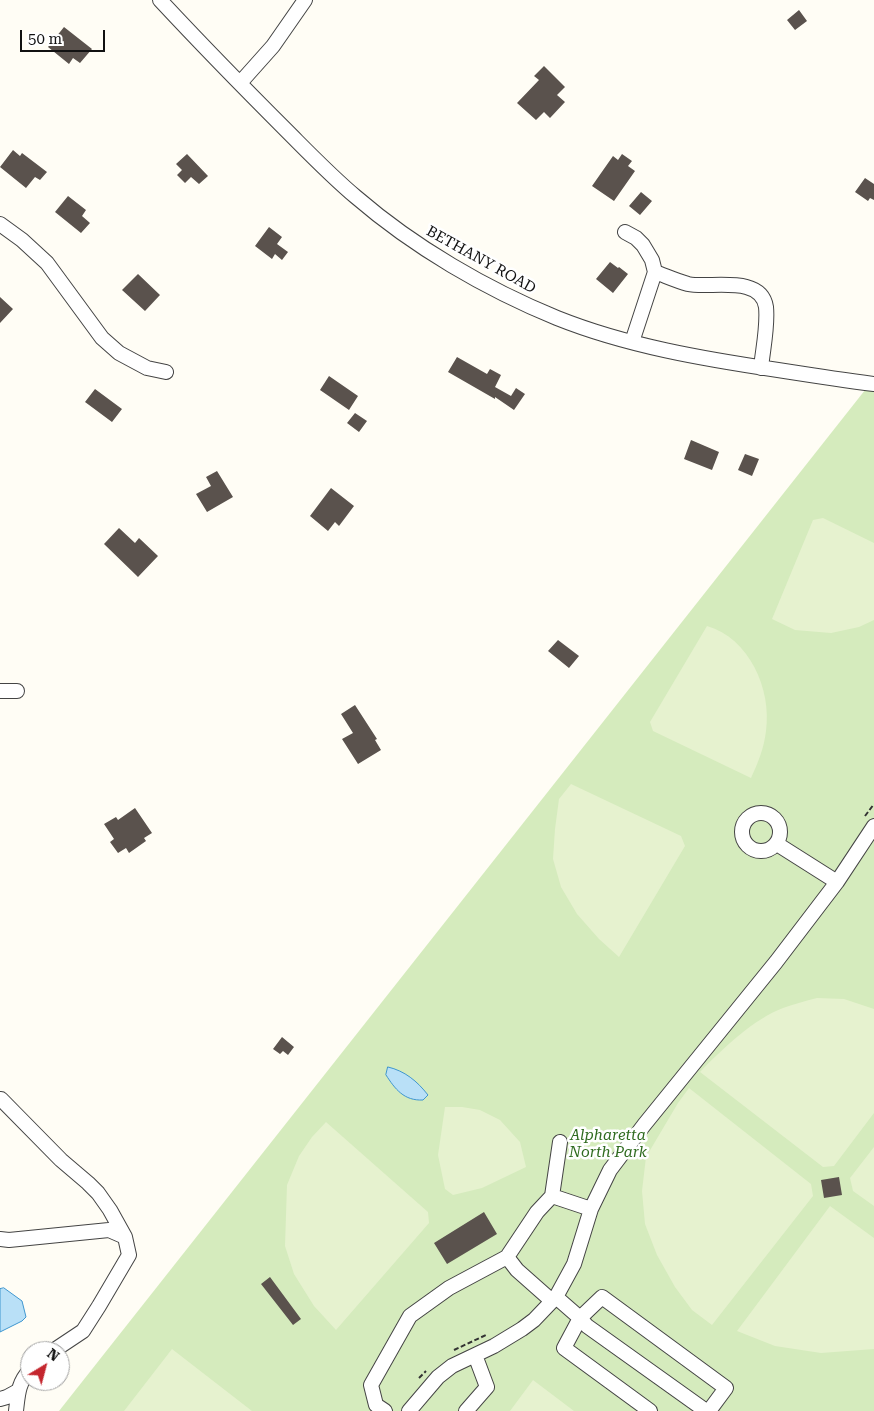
<!DOCTYPE html>
<html>
<head>
<meta charset="utf-8">
<style>
  body { margin:0 }
  #map { position:relative; width:874px; height:1411px; overflow:hidden; background:#fffdf5; font-family:"Roboto Serif",serif }
  canvas { display:block }
  .north { position:absolute; left:20px; top:1341px; width:50px; height:50px; box-sizing:border-box; background:#fff; border:1px solid #a0a0a0; border-radius:50%; rotate:37deg; font-size:14px; font-weight:700; line-height:20px; text-align:center; color:#111 }
  .north::after { content:''; display:block; margin:auto; width:18px; height:22px; background:#c4262e; clip-path:polygon(50% 0,100% 100%,50% 72%,0 100%) }
  .scale { position:absolute; left:20px; top:30px; width:85px; height:22px; box-sizing:border-box; border:2px solid #111; border-top:0; padding-left:6px; font-size:15px; line-height:18px; white-space:nowrap; color:#111; -webkit-text-stroke:4px #fff; paint-order:stroke }
</style>
</head>
<body>
<div id="map">
<canvas width="874" height="1411"></canvas>
<div class="north">N</div>
<div class="scale">50 m</div>
</div>
<script>
const c = document.querySelector('canvas').getContext('2d');
c.lineJoin = 'round';
function paint(path, color) { c.fillStyle = color; c.fill(path, 'evenodd'); }
function strokePath(path, color, width, dash) { c.strokeStyle = color; c.lineWidth = width; c.lineCap = dash ? 'butt' : 'round'; c.setLineDash(dash || []); c.stroke(path); }
function label(font, color, halo, rows, align = 'center') {
  c.font = font + ' "Roboto Serif",serif'; c.lineWidth = 5; c.setLineDash([]); c.textBaseline = 'middle'; c.strokeStyle = halo; c.fillStyle = color; for (const [text, x, y, turn = 0] of rows) {
    c.save(); c.translate(x, y); c.rotate((+turn || 0) * Math.PI / 180); c.textAlign = isNaN(turn) ? turn : align; if (halo) c.strokeText(text, 0, 0); c.fillText(text, 0, 0); c.restore();
  }
}
paint(new Path2D(`
  M869,385H874V1411H59Z`), '#d5ebbd');
paint(new Path2D(`
  M823,518L874,543V620L859,627L831,633L795,630L772,619L813,520Z
  M707,626C749,638 772,689 766,731C764,748 758,763 751,778L653,731L650,722Z
  M571,784L681,836L685,846L619,957L599,939L577,914L561,887L553,859L555,829L559,799Z
  M817,998L844,999L874,1009V1113L834,1166L823,1167L700,1072C721,1050 755,1018 783,1008C794,1004 805,1001 817,998Z
  M689,1088L811,1184L813,1196L712,1325L692,1310L675,1287L657,1255L645,1224L642,1191L646,1157L678,1103Z
  M445,1107H462L480,1110L500,1120L520,1142L526,1167L482,1188L453,1195L445,1189L438,1155Z
  M326,1122L428,1212L429,1223L336,1330L314,1306L294,1274L285,1246L287,1185L299,1156L312,1137Z
  M874,1147V1206L853,1191L850,1178Z
  M830,1206L874,1238V1349L821,1353L775,1346L737,1331Z
  M172,1349L252,1411H124Z
  M533,1380L574,1411H510Z`), '#e6f2cf');
const water = new Path2D(`
  M388,1067C405,1071 417,1081 428,1095L423,1100C404,1101 395,1089 386,1075Z
  M4,1288L22,1301L26,1317L22,1321L0,1332V1289Z`);
paint(water, '#b9e0f7');
strokePath(water, '#3f96cf', 1);
paint(new Path2D(`
  M799,10L807,21L795,30L787,20Z
  M64,27L92,49L80,63L73,58L69,64L48,47Z
  M544,66L565,87L557,95L565,102L550,118L544,112L536,120L517,103L539,80L534,76Z
  M13,150L20,156L22,153L47,172L40,180L35,177L26,188L0,167Z
  M187,154L208,176L199,184L191,177L185,183L177,175L182,170L176,164Z
  M622,154L632,161L628,166L635,171L614,201L592,186L613,156L618,160Z
  M865,178L874,184V200L870,198L868,201L855,192Z
  M641,192L652,201L640,215L629,206Z
  M68,196L86,210L82,216L90,223L81,233L55,212Z
  M269,227L282,237L277,244L288,252L282,260L275,254L272,259L255,246Z
  M610,262L618,268L619,267L628,274L613,293L596,279Z
  M138,274L160,295L145,311L122,290Z
  M0,297L13,309L0,323Z
  M457,357L487,374L490,369L501,375L495,387L511,396L516,388L525,394L514,410L495,397V399L448,372Z
  M329,376L358,396L349,410L320,390Z
  M95,389L122,409L112,422L85,402Z
  M355,413L367,421L359,432L347,423Z
  M691,440L719,452L712,470L684,459Z
  M745,454L759,459L752,476L738,470Z
  M217,471L233,497L207,512L196,494L211,486L206,477Z
  M331,488L354,506L339,526L335,522L328,531L310,516Z
  M119,528L135,543L139,538L158,556L138,577L104,544Z
  M558,640L579,656L569,668L548,651Z
  M355,705L377,739L375,740L381,750L358,764L342,739L353,733L341,714Z
  M135,808L152,833L144,838L146,841L129,853L126,848L118,853L110,842L114,839L104,824L116,817L118,820Z
  M282,1037L294,1047L288,1055L283,1051L280,1054L273,1049Z
  M839,1177L842,1195L824,1198L821,1180Z
  M484,1212L497,1234L447,1264L434,1243Z
  M270,1277L301,1319L293,1325L261,1284Z`), '#5a524d');
const minor = new Path2D(`
  M160,0C201,44 243,87 286,130C309,153 331,176 356,197C414,247 486,289 557,318C627,346 704,359 778,370C810,375 842,380 874,384
  M240,83L273,46L305,0
  M0,224L22,240L47,263L102,338L119,353L147,368L166,372
  M625,232L636,238L643,245L652,260L655,272L632,342
  M655,272C666,276 677,281 688,284C709,289 761,274 766,307C768,326 763,348 761,368
  M0,691H17
  M742 832a19 19 0 1 1 38 0a19 19 0 1 1-38 0Z
  M777,844L837,882
  M1,1099L61,1160L88,1183L98,1193L110,1210L125,1237
  M552,1196L591,1209
  M0,1239L9,1240L109,1230L125,1237L129,1255L99,1306L83,1331L53,1351
  M507,1257L517,1270L552,1301
  M556,1297L580,1318L587,1326L706,1411
  M0,1399L7,1397L18,1391
  M16,1411C18,1394 18,1383 30,1370
  M385,1411L376,1405L371,1385L410,1316L449,1288L507,1257L537,1212L552,1196L560,1142
  M409,1411L438,1377L452,1366L494,1346L522,1329L534,1320L556,1297L574,1264L591,1209L610,1170L644,1125L776,962L837,882L874,826
  M466,1411L487,1387L475,1355
  M650,1411L564,1348L580,1318L602,1297L726,1388L709,1411`);
strokePath(minor, '#444', 16);
strokePath(new Path2D(`
  M865,816L874,804
  M454,1350L486,1335
  M419,1378L426,1371`), '#333', 2, [5, 2.5]);
strokePath(minor, '#fff', 14);
label('15px', '#111', '#fff', [
  ["BETHANY ROAD",481,260,29]
]);
label('italic 15px', '#2f6b1f', '#fff', [
  ["Alpharetta",608,1136],
  ["North Park",608,1153]
]);
</script>
</body>
</html>
